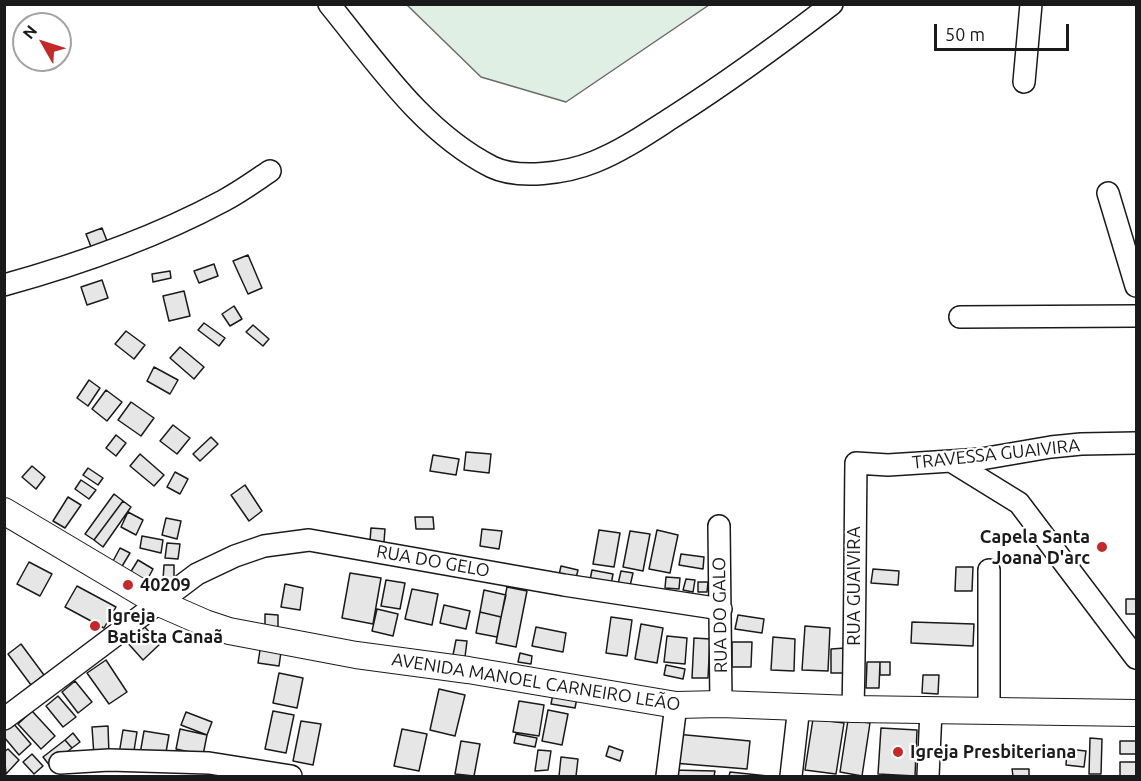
<!DOCTYPE html>
<html>
<head>
<meta charset="utf-8">
<style>
  body { margin:0 }
  #map { position:relative; width:1141px; height:781px; overflow:hidden; background:#fff; font-family:Ubuntu,sans-serif }
  canvas { display:block }
  .frame { position:absolute; inset:0; border:6px solid #1a1a1a; pointer-events:none }
  .north { position:absolute; left:12px; top:12px; width:60px; height:60px; box-sizing:border-box; background:#fff; border:2px solid #a3a3a3; border-radius:50%; rotate:309deg; font-size:16px; font-weight:700; line-height:24px; text-align:center; color:#1a1a1a }
  .north::after { content:''; display:block; margin:auto; width:21px; height:27px; background:#c62828; clip-path:polygon(50% 0,100% 100%,50% 72%,0 100%) }
  .scale { position:absolute; left:934px; top:24px; width:135px; height:27px; box-sizing:border-box; border:3px solid #1a1a1a; border-top:0; padding-left:8px; font-size:18px; line-height:21px; white-space:nowrap; color:#1a1a1a; -webkit-text-stroke:4px #fff; paint-order:stroke }
</style>
</head>
<body>
<div id="map">
<canvas width="1141" height="781"></canvas>
<div class="frame"></div>
<div class="north">N</div>
<div class="scale">50 m</div>
</div>
<script>
const c = document.querySelector('canvas').getContext('2d');
c.lineJoin = 'round';
function paint(path, color) { c.fillStyle = color; c.fill(path, 'evenodd'); }
function strokePath(path, color, width, dash) { c.strokeStyle = color; c.lineWidth = width; c.lineCap = dash ? 'butt' : 'round'; c.setLineDash(dash || []); c.stroke(path); }
function label(font, color, halo, rows, align = 'center') {
  c.font = font + ' Ubuntu,sans-serif'; c.lineWidth = 4.5; c.setLineDash([]); c.textBaseline = 'middle'; c.strokeStyle = halo; c.fillStyle = color; for (const [text, x, y, turn = 0] of rows) {
    c.save(); c.translate(x, y); c.rotate((+turn || 0) * Math.PI / 180); c.textAlign = isNaN(turn) ? turn : align; if (halo) c.strokeText(text, 0, 0); c.fillText(text, 0, 0); c.restore();
  }
}
const green = new Path2D(`
  M407,5H709L566,102L481,77Z`);
paint(green, '#e0efe3');
strokePath(green, '#6a6a6a', 1.5);
const building = new Path2D(`
  M102,228L109,246L93,252L86,234Z
  M248,255L262,288L248,294L233,261Z
  M214,264L218,276L199,283L194,271Z
  M170,271L171,278L153,282L152,274Z
  M102,280L108,298L87,305L81,287Z
  M184,291L190,316L169,321L163,296Z
  M234,306L242,319L230,326L222,314Z
  M204,323L225,338L219,346L198,330Z
  M253,325L269,339L263,346L246,332Z
  M126,331L145,345L134,359L115,344Z
  M180,347L204,367L194,379L170,358Z
  M154,367L178,380L170,394L147,381Z
  M89,380L100,388L88,406L77,398Z
  M106,390L122,402L107,421L92,409Z
  M131,402L154,418L141,436L118,420Z
  M173,425L190,438L177,454L160,441Z
  M116,435L126,443L116,456L106,448Z
  M211,437L218,444L200,461L193,454Z
  M466,452L491,454L489,473L464,470Z
  M140,454L164,475L154,486L130,466Z
  M433,455L459,459L456,475L430,471Z
  M32,466L45,477L36,489L22,477Z
  M88,468L103,478L98,485L83,475Z
  M175,472L188,479L180,494L167,487Z
  M81,480L96,490L89,499L75,489Z
  M245,485L262,511L249,521L231,495Z
  M114,494L123,501L94,540L85,534Z
  M68,497L81,505L65,528L53,521Z
  M123,501L131,507L103,547L94,540Z
  M128,512L143,520L136,535L121,527Z
  M415,517H433L434,529H416Z
  M166,518L181,521L177,539L162,535Z
  M371,528L385,529L384,542L370,541Z
  M482,529L502,531L499,549L480,546Z
  M599,530L620,533L614,567L593,564Z
  M657,530L678,535L670,573L649,569Z
  M630,531L650,534L643,571L623,567Z
  M142,536L163,540L161,553L140,548Z
  M167,543L180,544L178,559L165,558Z
  M120,548L130,553L121,568L112,563Z
  M681,554L704,557L703,569L679,565Z
  M138,560L153,569L146,582L130,573Z
  M29,562L52,574L40,596L17,584Z
  M164,565H174V580H163Z
  M561,566L578,570L576,578L559,575Z
  M956,567H973L972,591H955Z
  M873,569L899,571L898,585L871,583Z
  M592,570L613,574L611,585L590,580Z
  M621,571L633,573L630,586L618,584Z
  M350,573L381,578L373,624L342,618Z
  M666,577L680,578L679,589L665,588Z
  M686,579L695,580L693,592L683,590Z
  M386,580L405,583L400,609L381,606Z
  M698,582H708L707,592H698Z
  M285,584L303,588L300,610L281,607Z
  M77,586L116,607L104,628L65,607Z
  M507,587L527,591L516,647L496,643Z
  M412,589L438,594L432,625L405,619Z
  M484,590L506,595L501,617L480,612Z
  M1126,599H1136V614H1126Z
  M444,605L470,611L466,629L440,623Z
  M377,609L398,614L393,636L372,631Z
  M480,612L501,617L497,637L476,633Z
  M265,614L278,615V627L265,626Z
  M738,615L764,619L762,633L735,629Z
  M611,617L632,620L627,656L606,653Z
  M912,622L974,624L973,646L911,643Z
  M641,624L663,628L657,663L635,659Z
  M143,625L160,644L143,660L126,641Z
  M805,626L830,628L828,671L802,670Z
  M536,627L566,633L563,652L532,646Z
  M667,636L687,638L685,664L664,662Z
  M773,637L795,639L794,671L771,670Z
  M694,638L710,639L708,678H692Z
  M456,640L467,641L465,657L453,655Z
  M732,642H752L751,667H732Z
  M21,644L44,675L31,685L8,654Z
  M845,648V673H831V649Z
  M260,650L281,652L279,666L258,663Z
  M520,653L532,656L531,664L518,662Z
  M106,660L127,692L109,704L87,673Z
  M867,662H880L879,688H866Z
  M880,662H890V675H880Z
  M666,665L685,669L683,679L664,675Z
  M279,673L303,678L297,708L273,703Z
  M923,675H939L938,694L922,693Z
  M75,681L92,702L78,713L62,692Z
  M439,689L465,695L455,736L430,730Z
  M553,694L577,698L575,708L551,704Z
  M58,696L76,717L63,727L46,706Z
  M519,701L544,705L539,736L513,732Z
  M548,710L568,714L562,745L542,741Z
  M32,711L55,736L41,749L18,724Z
  M273,711L294,715L286,753L265,749Z
  M186,712L212,722L207,735L181,725Z
  M813,719L844,723L836,774L805,770Z
  M848,720L870,723L862,776L840,772Z
  M301,721L321,724L313,765L293,761Z
  M13,723L31,744L19,755L4,737V731Z
  M108,726L109,755L94,756L92,727Z
  M881,728L917,730L915,776L878,774Z
  M180,729L207,735L203,755L176,749Z
  M402,729L427,734L419,771L394,766Z
  M123,730L137,732L133,757L119,754Z
  M144,731L169,735L165,758L140,754Z
  M73,733L80,742L72,748L65,740Z
  M516,734L537,738L535,747L514,743Z
  M676,734L750,741L747,769L673,763Z
  M1090,738L1102,739L1101,774H1089Z
  M65,740L72,748L50,766L43,757Z
  M461,741L480,744L474,776L455,774Z
  M1120,741H1136V754H1120Z
  M609,746L623,751L620,761L606,756Z
  M8,749L19,760L6,774L4,752Z
  M1067,749L1086,751L1084,767L1066,765Z
  M538,750L551,751L548,770L535,771Z
  M32,754L43,766L34,774L23,762Z
  M561,757L578,759L576,776H559Z
  M1120,762H1136V776H1120Z
  M1012,769H1029V776H1013Z
  M672,770L715,771L714,776H671Z
  M730,772L768,776H729Z`);
paint(building, '#e6e6e6');
strokePath(building, '#1a1a1a', 1.5);
const minor = new Path2D(`
  M329,4C377,63 423,132 492,167C519,180 567,173 594,162C622,151 648,133 673,117C728,82 780,44 832,4
  M1024,82L1031,4
  M1108,193L1136,286
  M4,285C80,264 154,238 223,201C240,192 255,181 270,171
  M960,317L1136,316
  M951,461L1019,503L1136,658
  M719,526L721,704
  M853,709C855,627 855,545 856,463L888,465L951,461L981,459L1051,447L1081,444L1136,443
  M989,711V570
  M4,719L197,574L235,556L264,546L309,540L564,585L721,609
  M60,763L109,760L209,763L291,776
  M667,776L676,705
  M791,776L799,706
  M928,776L931,711`);
const major = new Path2D(`
  M4,511L157,602L205,623L229,631L356,655L468,670L676,705L721,704L853,709L1136,713`);
strokePath(minor, '#1a1a1a', 24);
strokePath(major, '#1a1a1a', 28);
strokePath(minor, '#fff', 21);
strokePath(major, '#fff', 26);
for (const [x, y, r, color] of [
  [1102,547,6,"#c62828"],
  [128,585,6,"#c62828"],
  [95,626,6,"#c62828"],
  [898,752,6,"#c62828"]
]) { const dot = new Path2D(); dot.arc(x, y, r, 0, 2 * Math.PI); c.fillStyle = color; c.fill(dot); strokePath(dot, '#fff', 2); }
label('18px', '#1a1a1a', '#fff', [
  ["TRAVESSA GUAIVIRA",996,454,-6],
  ["RUA DO GELO",433,561,10],
  ["RUA GUAIVIRA",854,586,-90],
  ["RUA DO GALO",720,615,-91],
  ["AVENIDA MANOEL CARNEIRO LEÃO",536,682,9]
]);
label('bold 18px', '#1a1a1a', '#fff', [
  ["Capela Santa",1090,537,"right"],
  ["Joana D'arc",1090,558,"right"],
  ["40209",140,585],
  ["Igreja",107,616],
  ["Batista Canaã",107,637],
  ["Igreja Presbiteriana",910,752]
], 'left');
</script>
</body>
</html>
